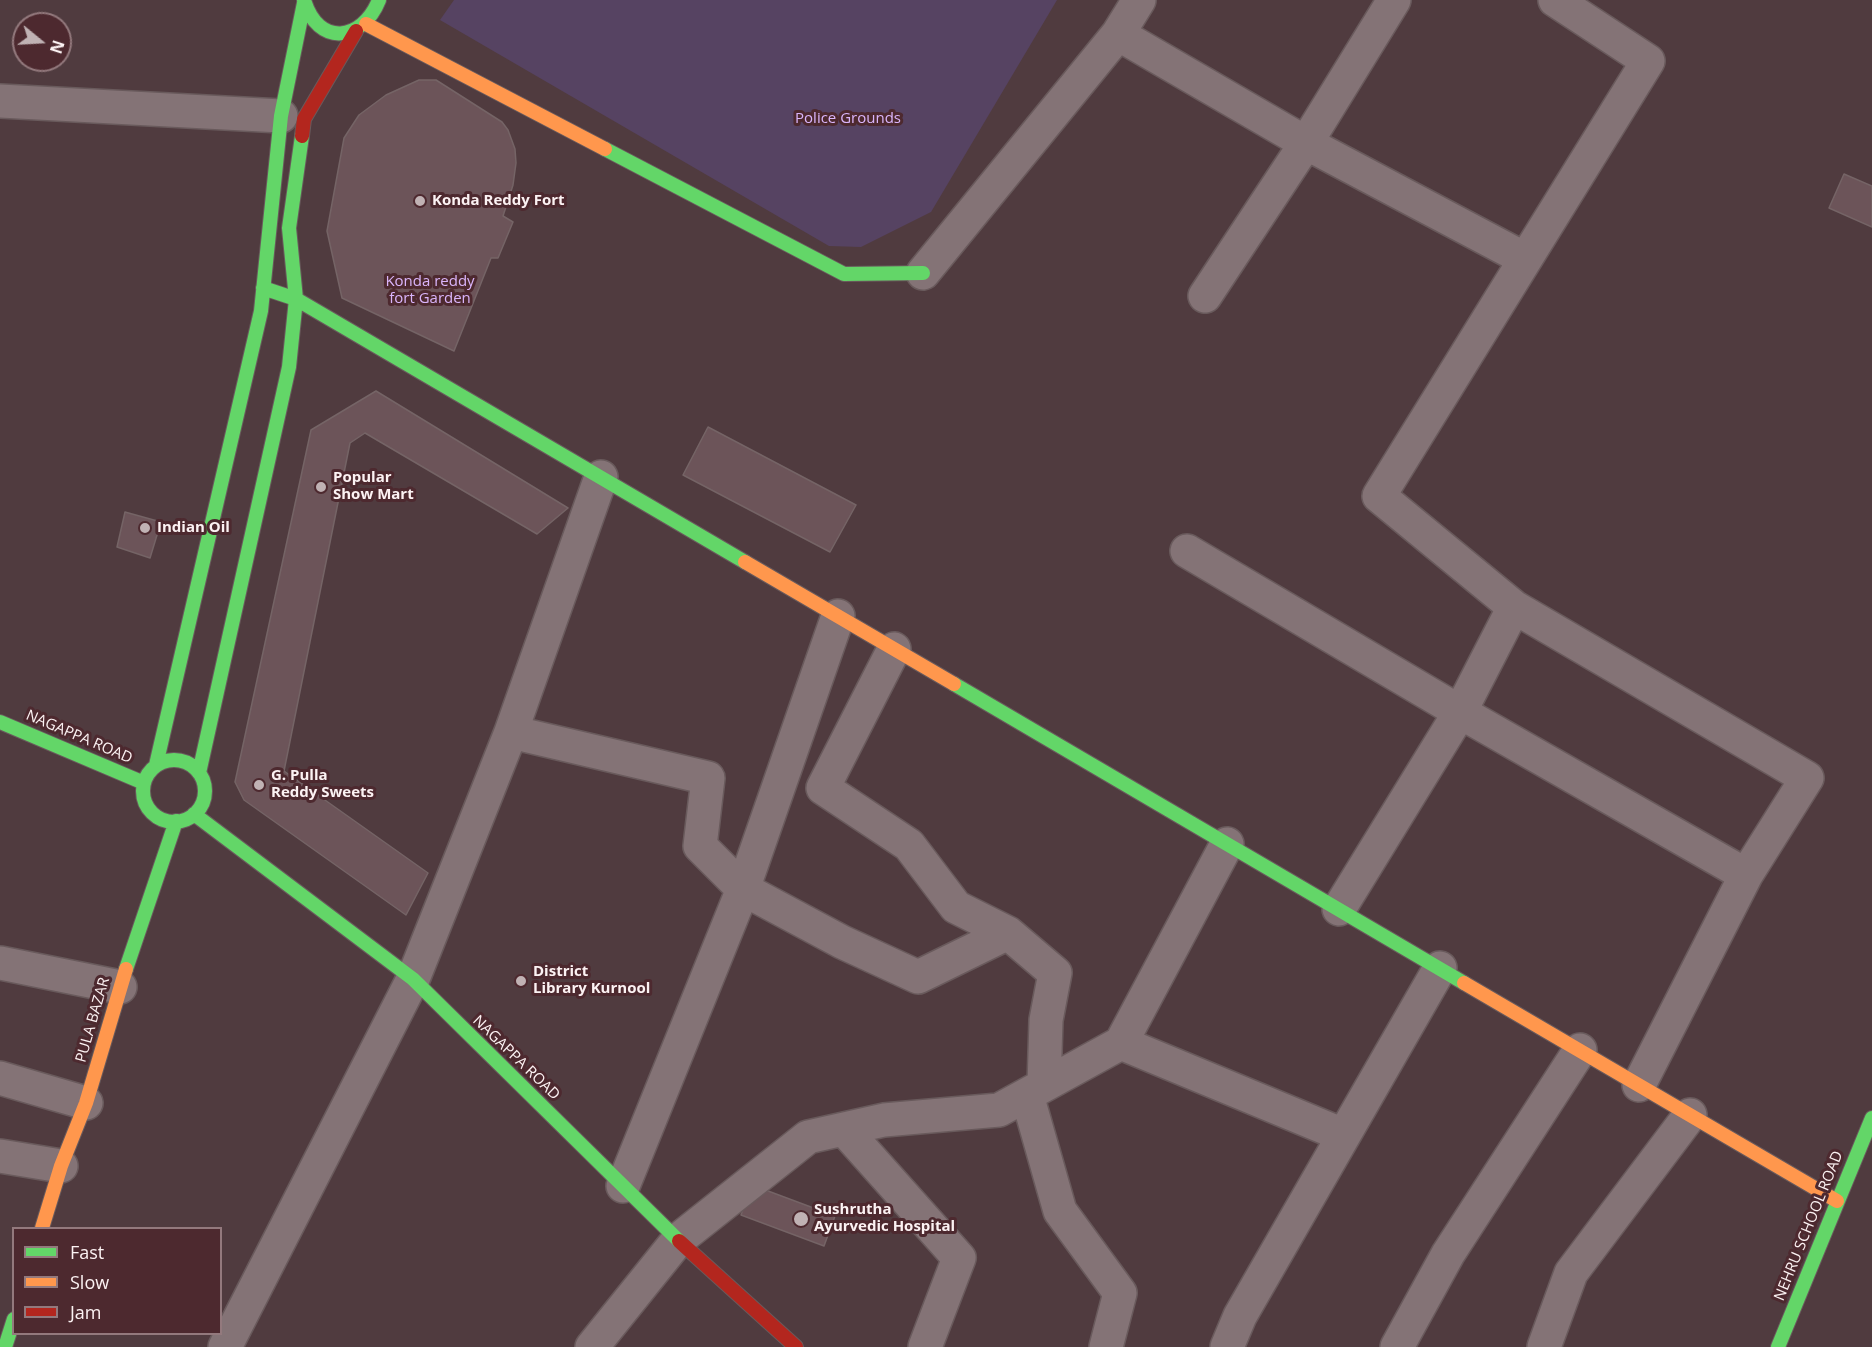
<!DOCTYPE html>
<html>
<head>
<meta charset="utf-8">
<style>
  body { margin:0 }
  #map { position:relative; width:1872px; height:1347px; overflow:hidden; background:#503b3f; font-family:"Open Sans",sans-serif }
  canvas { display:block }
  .legend { position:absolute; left:12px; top:1227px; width:210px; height:108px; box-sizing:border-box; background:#4d292f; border:2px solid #93797d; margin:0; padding:8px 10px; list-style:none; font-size:18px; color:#fcf2f3 }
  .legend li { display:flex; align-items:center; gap:12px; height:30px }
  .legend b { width:30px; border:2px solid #93797d }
  .north { position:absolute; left:12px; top:12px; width:60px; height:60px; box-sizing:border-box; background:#4d292f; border:2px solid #93797d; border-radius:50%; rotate:108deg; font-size:16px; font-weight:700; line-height:24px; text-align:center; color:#fcf2f3 }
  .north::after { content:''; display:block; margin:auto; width:21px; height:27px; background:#c0b2b4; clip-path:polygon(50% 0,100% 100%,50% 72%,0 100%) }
</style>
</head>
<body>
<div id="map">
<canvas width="1872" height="1347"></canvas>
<ul class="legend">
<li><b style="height:8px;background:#63d668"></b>Fast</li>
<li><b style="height:8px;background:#ff974d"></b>Slow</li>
<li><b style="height:8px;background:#b3261e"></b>Jam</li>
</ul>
<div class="north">N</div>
</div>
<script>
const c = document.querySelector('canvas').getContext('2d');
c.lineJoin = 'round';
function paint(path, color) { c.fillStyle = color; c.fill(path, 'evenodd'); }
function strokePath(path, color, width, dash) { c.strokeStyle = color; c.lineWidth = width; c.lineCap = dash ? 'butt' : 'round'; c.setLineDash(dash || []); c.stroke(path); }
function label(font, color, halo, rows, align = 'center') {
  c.font = font + ' "Open Sans",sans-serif'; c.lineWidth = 6; c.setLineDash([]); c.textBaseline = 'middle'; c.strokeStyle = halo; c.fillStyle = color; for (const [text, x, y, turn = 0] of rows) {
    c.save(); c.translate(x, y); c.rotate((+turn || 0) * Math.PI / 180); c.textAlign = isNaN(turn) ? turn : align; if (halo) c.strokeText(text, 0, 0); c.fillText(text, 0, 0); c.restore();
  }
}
paint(new Path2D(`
  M454,0H1057L931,212L861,247L829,246L440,20Z`), '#564362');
const building = new Path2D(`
  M419,80H436L502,122L508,130L515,149L516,163L513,185L503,216L513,222L498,258H491L454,351L342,298L327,231L344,138L359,115L386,95Z
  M1844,174L1872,186V227L1829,208Z
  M376,391L568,508L537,534L365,433L350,443L284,771L428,873L406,915L244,800L235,782L311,430Z
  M708,427L856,505L830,552L683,475Z
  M125,512L161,522L150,558L117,547Z
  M752,1185L835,1216L824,1246L741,1215Z`);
paint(building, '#6c5459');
strokePath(building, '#756466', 1.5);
const street = new Path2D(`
  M1555,0L1648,61L1379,496L1514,607L1807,778L1746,875L1639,1085
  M1118,34L1306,143L1525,259
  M0,101L281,116
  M923,273L1118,34L1139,0
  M1205,296L1306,143L1394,0
  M601,477L511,732L708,778L700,846L743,889L842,942L918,977L1008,933
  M1187,551L1460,712L1746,875
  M894,649L823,788L909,845L956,907L1008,933L1055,973L1046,1020L1044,1085
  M1339,909L1460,712L1514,607
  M0,963L120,987
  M1121,1043L1227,844
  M0,1078L86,1103
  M1027,1095L1060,1211L1120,1293L1106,1347
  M844,1129L959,1258L925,1347
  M0,1156L61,1166
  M623,1186L743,889L838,616
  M225,1347L413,979L511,732
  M592,1347L678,1240L808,1137L884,1120L999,1110L1121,1043L1343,1135
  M1227,1347L1240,1316L1440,968
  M1397,1347L1448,1254L1580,1050
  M1544,1347L1571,1273L1690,1115`);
const fast = new Path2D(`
  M304,0C318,47 362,42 379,0
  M605,149L844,274L923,273
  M263,288L296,299L745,562
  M954,684L1464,983
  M0,722L144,783
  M143 791a31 31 0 1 1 62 0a31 31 0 1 1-62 0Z
  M156,765L261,311L281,116L304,3
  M199,773L289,367L296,299L289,228L302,136
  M194,814L413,979L679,1241
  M126,969L176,821
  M5,1347L14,1319
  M1778,1347L1872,1118`);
const slow = new Path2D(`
  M366,24L605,149
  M745,562L954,684
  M1464,983L1837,1201
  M42,1228L61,1166L86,1103L126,969`);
const jam = new Path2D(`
  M302,136L304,119L356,31
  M679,1241L796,1347`);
strokePath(street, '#695a5c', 36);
strokePath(fast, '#695a5c', 16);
strokePath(slow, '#695a5c', 16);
strokePath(jam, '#695a5c', 16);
strokePath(street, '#847376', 33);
strokePath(fast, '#63d668', 14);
strokePath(slow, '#ff974d', 14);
strokePath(jam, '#b3261e', 14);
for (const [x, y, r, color] of [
  [420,201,6,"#c0b2b4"],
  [321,487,6,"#c0b2b4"],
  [145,528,6,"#c0b2b4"],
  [259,785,6,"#c0b2b4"],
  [521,981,6,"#c0b2b4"],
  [801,1219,8,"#c0b2b4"]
]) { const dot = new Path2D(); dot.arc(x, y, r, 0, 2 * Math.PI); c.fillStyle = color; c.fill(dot); strokePath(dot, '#4d292f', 2); }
label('15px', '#dab5fb', '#4d292f', [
  ["Police Grounds",848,119],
  ["Konda reddy",430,282],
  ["fort Garden",430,299]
]);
label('bold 15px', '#fcf2f3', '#4d292f', [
  ["Konda Reddy Fort",432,201],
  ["Popular",333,478],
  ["Show Mart",333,495],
  ["Indian Oil",157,528],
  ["G. Pulla",271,776],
  ["Reddy Sweets",271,793],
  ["District",533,972],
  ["Library Kurnool",533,989],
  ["Sushrutha",814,1210],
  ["Ayurvedic Hospital",814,1227]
], 'left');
label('15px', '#fcf2f3', '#4d292f', [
  ["NAGAPPA ROAD",79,737,23],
  ["PULA BAZAR",93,1020,-74],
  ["NAGAPPA ROAD",516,1058,44],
  ["NEHRU SCHOOL ROAD",1809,1226,-68]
]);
</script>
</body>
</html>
